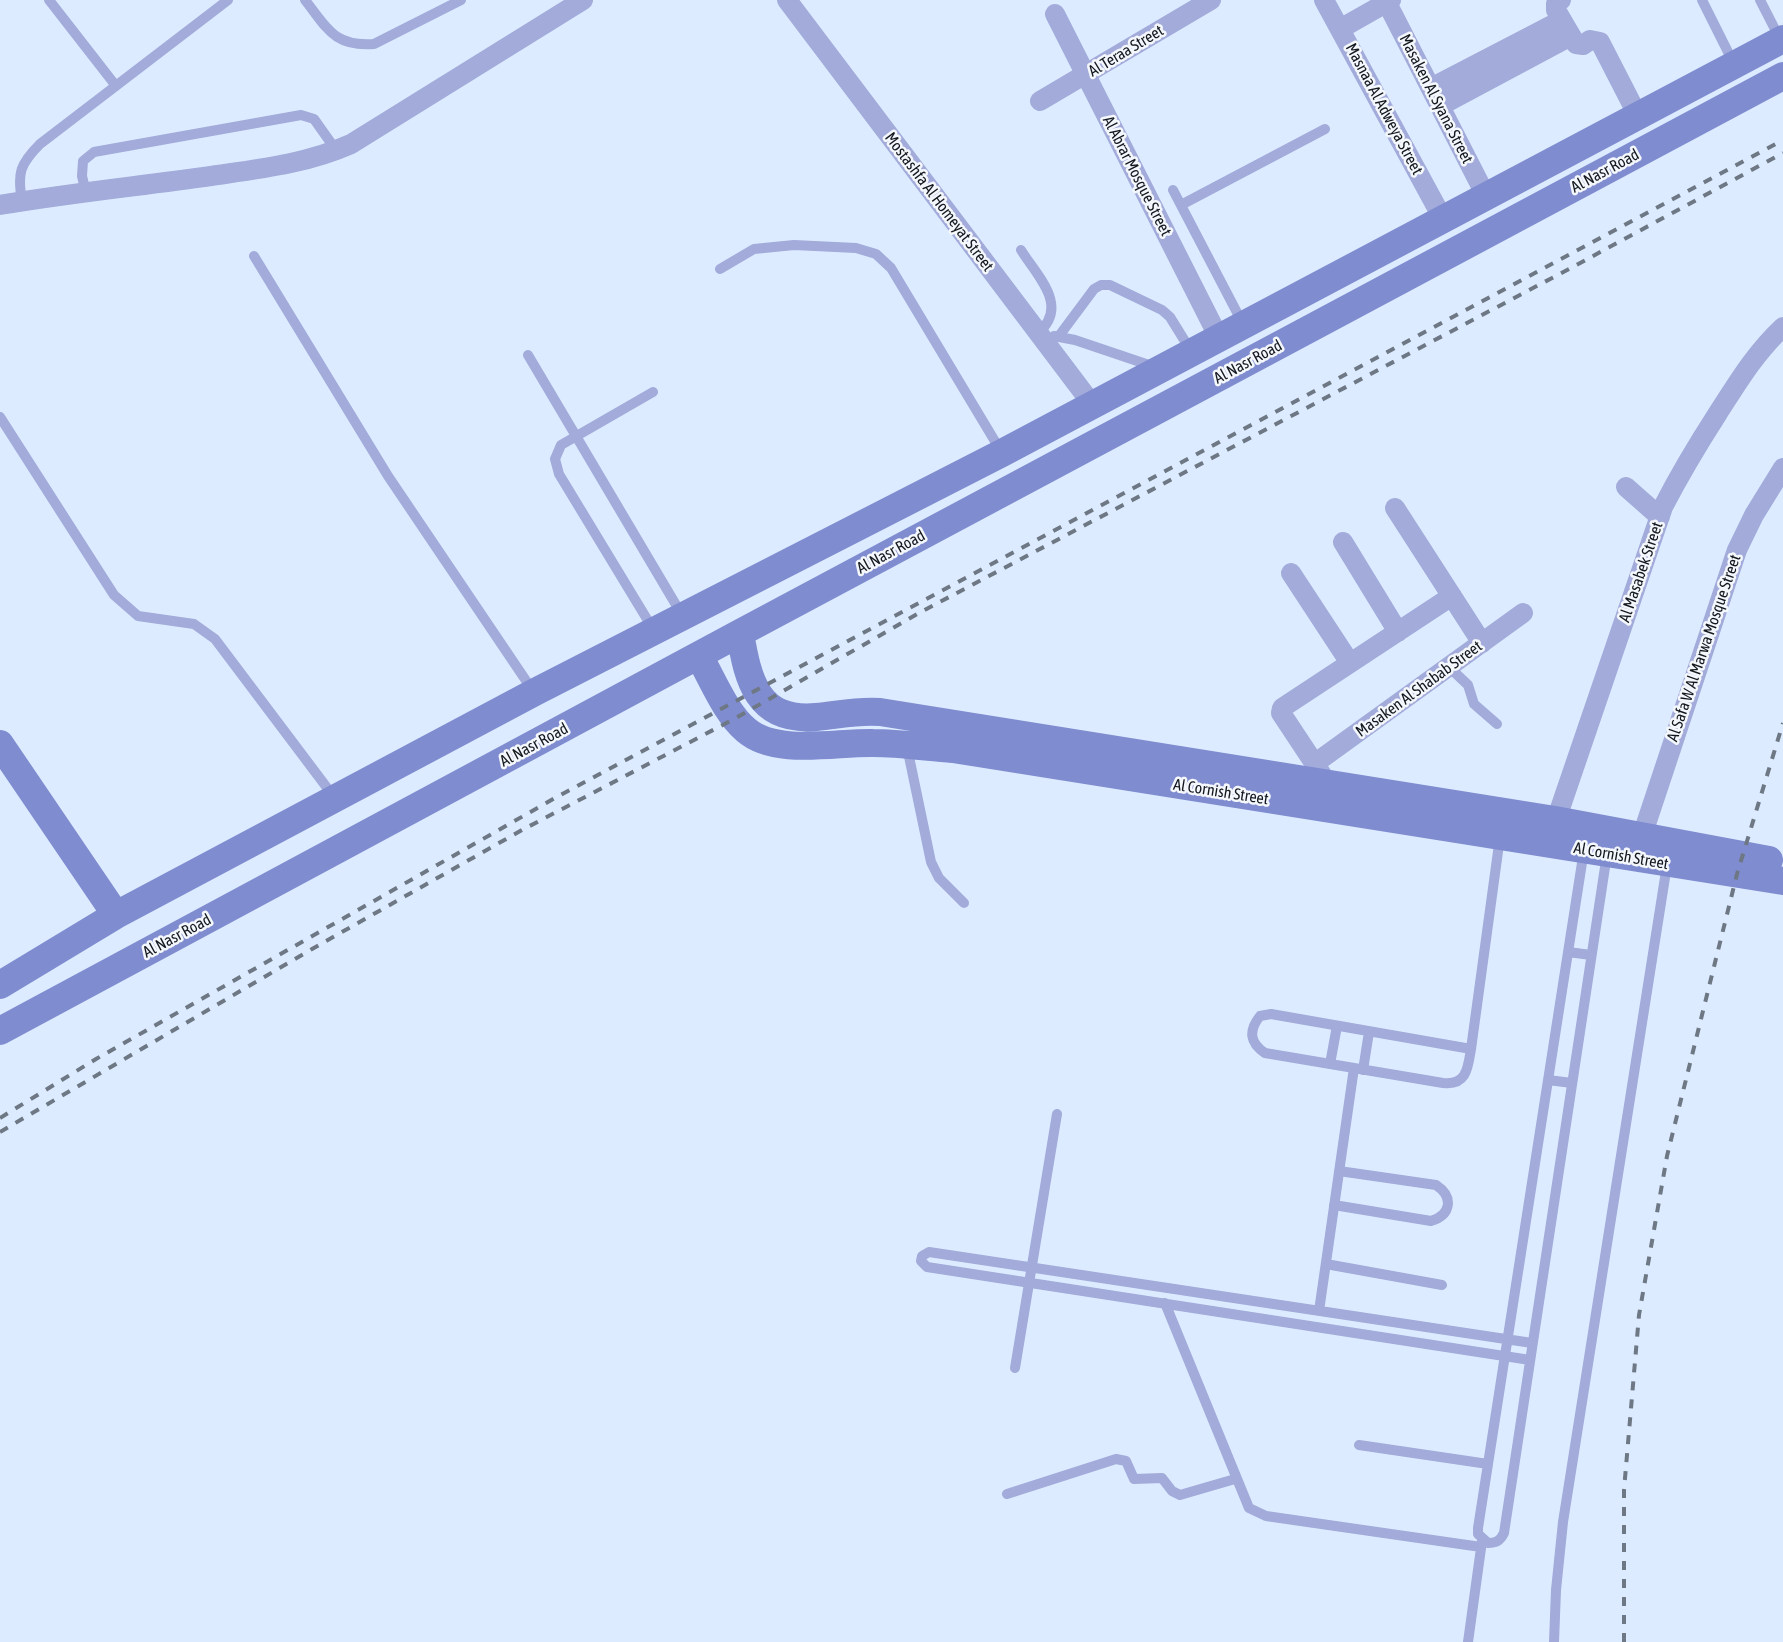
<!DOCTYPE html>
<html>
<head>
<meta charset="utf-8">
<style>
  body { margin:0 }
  canvas { display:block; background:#dcebff }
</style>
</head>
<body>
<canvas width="1783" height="1642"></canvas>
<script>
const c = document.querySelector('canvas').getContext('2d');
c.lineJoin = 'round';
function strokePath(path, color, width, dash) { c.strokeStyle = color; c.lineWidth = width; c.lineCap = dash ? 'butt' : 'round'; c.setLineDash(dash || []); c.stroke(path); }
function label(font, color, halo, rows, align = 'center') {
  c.font = font + ' "Asap Condensed",sans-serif'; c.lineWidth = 5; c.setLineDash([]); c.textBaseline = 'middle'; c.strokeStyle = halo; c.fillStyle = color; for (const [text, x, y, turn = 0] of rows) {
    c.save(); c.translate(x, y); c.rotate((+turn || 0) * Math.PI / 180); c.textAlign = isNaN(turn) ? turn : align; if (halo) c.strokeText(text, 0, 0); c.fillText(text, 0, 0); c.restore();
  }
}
strokePath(new Path2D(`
  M49,0L116,86
  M305,0C327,28 334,47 374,44L461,0
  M1702,0L1734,64
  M1760,0L1780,39
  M1173,190L1243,324
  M86,193L82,176L83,161L94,152L301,115L314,119L336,150
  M22,201C17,173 20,164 40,144L228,0
  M1181,205L1325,129
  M1021,250C1037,276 1070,306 1038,333
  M254,256L388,476L533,691
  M720,269L754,249L794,245L856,248L876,254L891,268L1002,453
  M1054,336L1075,340L1155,367
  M1059,336L1094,289L1101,285H1110L1162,310L1170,317L1191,351
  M528,355L682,615
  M0,417L114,595L138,616L194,624L215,639L334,797
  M653,629L559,474L555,459L561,445L653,392
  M1449,667L1468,685L1474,704L1497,724
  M907,747L931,862L939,878L964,903
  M1584,850L1478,1528V1534L1488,1543C1496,1543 1500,1541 1504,1533L1607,854
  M1568,952L1591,955
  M1471,1049L1271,1014L1260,1016C1248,1031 1250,1043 1265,1053L1443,1083C1467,1086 1468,1067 1471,1049L1500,837
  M1330,1064L1337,1026
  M1363,1070L1369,1032
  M1548,1080L1572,1083
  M1334,1205L1431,1221C1451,1215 1454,1197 1436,1185L1339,1171
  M1326,1264L1442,1285
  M1165,1303L1249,1508L1266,1516L1481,1547
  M1319,1311L1354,1068
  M1530,1360L927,1267L921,1261L922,1256L929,1252L1532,1343
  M1015,1368L1057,1114
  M1359,1445L1488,1464
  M1007,1494L1116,1459L1126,1461L1134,1479L1162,1478L1172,1491L1180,1495L1235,1479
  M1468,1642L1482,1541
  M1554,1642L1556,1590L1563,1522L1667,865`), '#a2abda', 10);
strokePath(new Path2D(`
  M787,0L1092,404
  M1324,0L1443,219
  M1561,0L1556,4V10L1576,44L1583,45L1590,40L1600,42L1638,116
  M1387,3L1486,196
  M1055,14L1219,338
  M1340,29L1391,0
  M1431,88L1562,20
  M1040,101L1211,0
  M1440,106L1571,36
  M0,205C70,193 141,186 211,176C259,169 306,164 351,144L583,0
  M1626,487L1660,517
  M1395,508L1482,643
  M1343,542L1398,632
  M1291,573L1350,663
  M1314,764L1523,613
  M1328,784L1281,713L1282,708L1452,596
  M1552,832L1663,507C1680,474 1698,444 1718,413C1738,382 1756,352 1783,327
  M1642,836L1737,550L1754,515L1783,468`), '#a2abda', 20);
strokePath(new Path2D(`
  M740,633C748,680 757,722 816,717C838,715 858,710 880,712L1555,820L1769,860
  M699,656C713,680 725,712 746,730C776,756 836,742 873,743C899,743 926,747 953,749L1783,881
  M0,744L116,915
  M0,985L116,915L535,692L1002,453L1783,39
  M0,1031L740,633L1783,76`), '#7f8cd0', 28);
strokePath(new Path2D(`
  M0,1118L96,1059L555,798L1783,140
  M0,1132L312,949L522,830L736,718L919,613L1569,269L1783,153
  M1624,1642V1490L1639,1315L1667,1156L1737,874L1783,723`), '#6e7884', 4, [9, 9]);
label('16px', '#12181e', '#f4f7fb', [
  ["Al Teraa Street",1126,51,-31],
  ["Masaken Al Syana Street",1436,99,63],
  ["Masnaa Al Adweya Street",1384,109,62],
  ["Al Nasr Road",1605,171,-28],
  ["Al Abrar Mosque Street",1137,176,63],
  ["Mostashfa Al Homeyat Street",939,202,53],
  ["Al Nasr Road",1248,362,-28],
  ["Al Nasr Road",891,552,-28],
  ["Al Masabek Street",1641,572,-71],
  ["Al Safa W Al Marwa Mosque Street",1704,648,-71],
  ["Masaken Al Shabab Street",1419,689,-36],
  ["Al Nasr Road",534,745,-28],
  ["Al Cornish Street",1221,792,9],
  ["Al Cornish Street",1621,856,10],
  ["Al Nasr Road",177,936,-28]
]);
</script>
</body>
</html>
